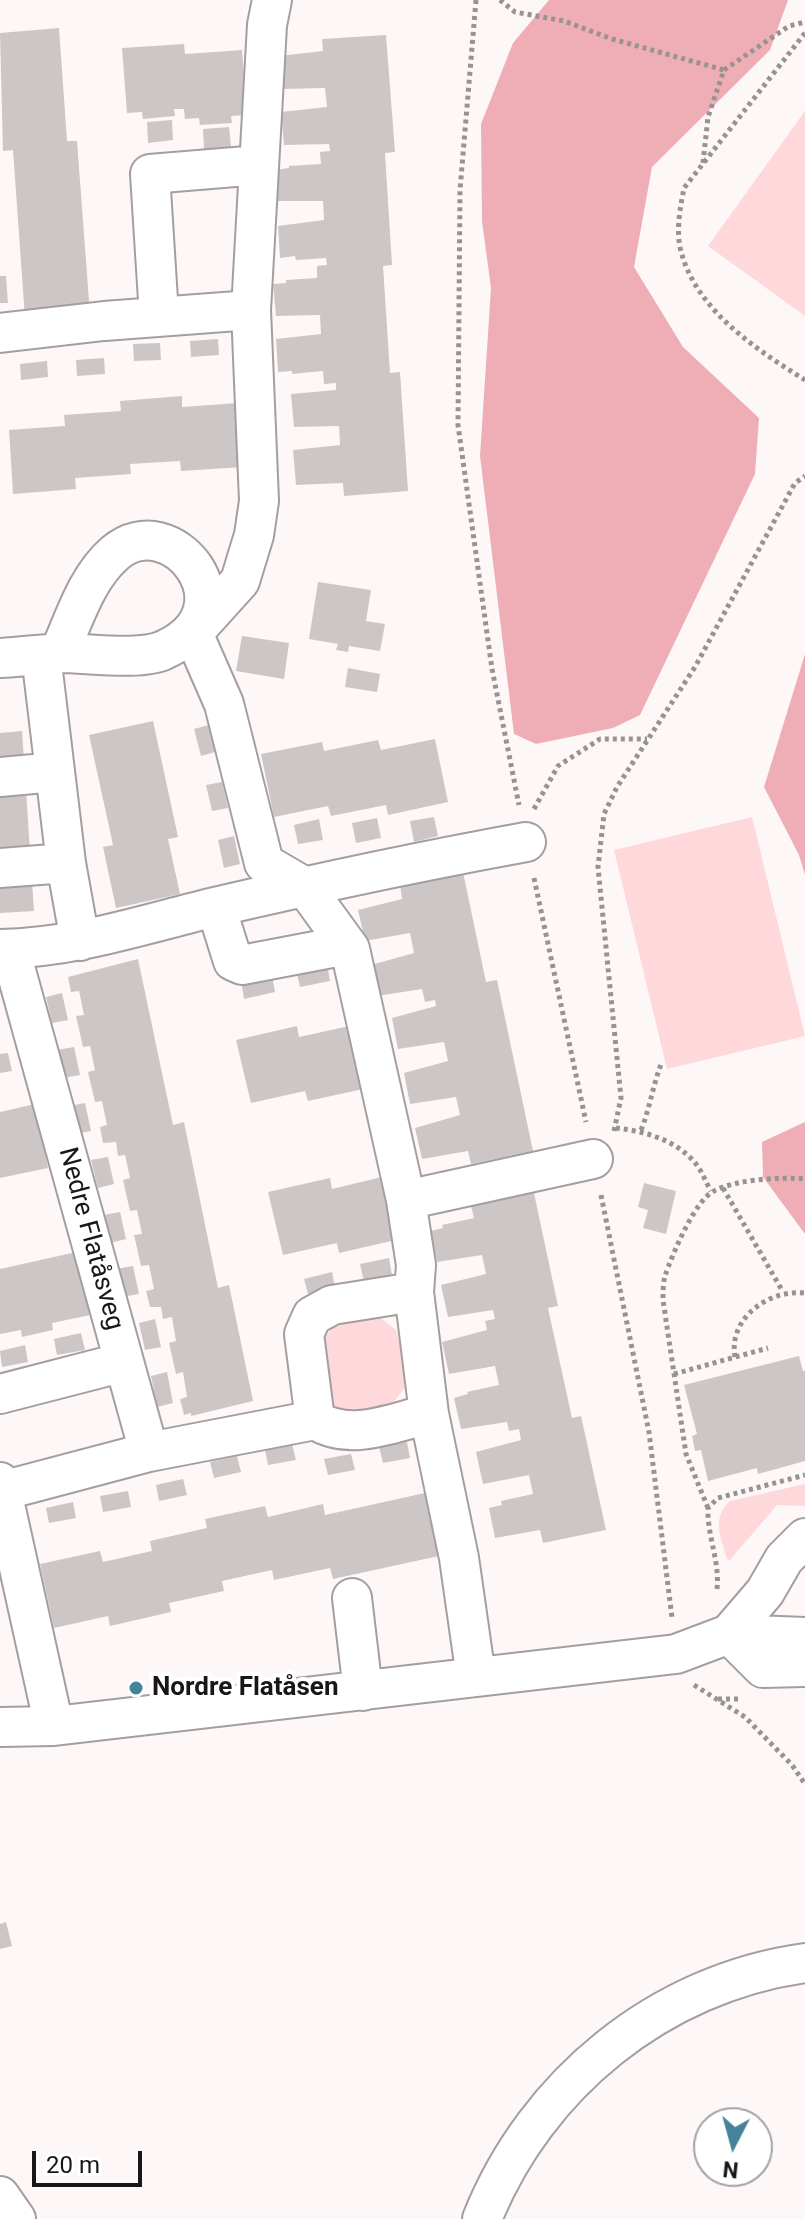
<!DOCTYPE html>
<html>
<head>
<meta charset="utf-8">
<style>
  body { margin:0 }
  #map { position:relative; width:805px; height:2219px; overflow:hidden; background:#fef7f7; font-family:Roboto,sans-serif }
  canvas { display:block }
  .north { position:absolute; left:693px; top:2107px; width:80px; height:80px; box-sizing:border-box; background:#fff; border:2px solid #a3a2a2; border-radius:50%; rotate:186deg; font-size:22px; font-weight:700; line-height:32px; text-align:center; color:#181616 }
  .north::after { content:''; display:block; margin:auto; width:28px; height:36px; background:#448398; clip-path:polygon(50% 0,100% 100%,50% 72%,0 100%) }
  .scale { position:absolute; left:32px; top:2151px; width:110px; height:36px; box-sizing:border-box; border:4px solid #181616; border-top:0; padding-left:10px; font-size:24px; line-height:28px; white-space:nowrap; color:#181616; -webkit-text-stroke:6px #fff; paint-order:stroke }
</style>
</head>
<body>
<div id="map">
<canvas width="805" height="2219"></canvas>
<div class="north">N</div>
<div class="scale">20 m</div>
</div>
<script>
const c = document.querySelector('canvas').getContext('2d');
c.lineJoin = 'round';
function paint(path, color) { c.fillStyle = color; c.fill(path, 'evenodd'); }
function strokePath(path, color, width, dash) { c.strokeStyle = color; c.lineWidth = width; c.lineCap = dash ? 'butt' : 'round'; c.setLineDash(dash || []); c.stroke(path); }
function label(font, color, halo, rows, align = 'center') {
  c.font = font + ' Roboto,sans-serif'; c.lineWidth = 8; c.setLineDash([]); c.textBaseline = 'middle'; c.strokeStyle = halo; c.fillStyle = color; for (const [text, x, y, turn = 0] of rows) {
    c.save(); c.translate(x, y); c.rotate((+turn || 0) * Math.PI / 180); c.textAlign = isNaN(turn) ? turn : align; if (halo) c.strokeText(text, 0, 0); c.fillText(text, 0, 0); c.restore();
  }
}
paint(new Path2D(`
  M805,111V316L708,246Z
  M752,817L805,1036L667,1069L614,850Z
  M377,1315L396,1330L409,1382L389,1408L346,1418L328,1404L318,1344L339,1321Z
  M805,1484V1506L777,1505L730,1560L727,1559C721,1538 711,1518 730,1501Z`), '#fed8db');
paint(new Path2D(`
  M549,0H788L770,50L652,167L634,267L683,347L759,418L755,474L640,715L613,728L536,744L514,734L480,456L491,288L482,221L481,124L513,43Z
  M805,654V875L799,855L764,787Z
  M805,1122V1234L763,1177L762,1142Z`), '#efaeb5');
paint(new Path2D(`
  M59,28L67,141H77L90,314L25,318L13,150L3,151L0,33Z
  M386,35L395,152L385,153L392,265L383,266L390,373L400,372L408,491L344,496L343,483L296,485L293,450L340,445L339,426L294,427L291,394L336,390V383L324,384L323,371L292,374V371L278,372L276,339L321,334L320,315L276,316L273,284L286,283V280L317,278V266L327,265L326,258L296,260L295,256L280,258L278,226L324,220L323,201H278L275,170L289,168V166L321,164L320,152L330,151L329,144L284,145L281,112L327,107L325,88L282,89L279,56L323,51L322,39Z
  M184,44L185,54L242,50L247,115L231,116L232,123L200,125L199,118L185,119L184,109H174L175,116L143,119L142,112L127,113L122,48Z
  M172,120L173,140L148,143L147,122Z
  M229,127L231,147L204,149L203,129Z
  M0,276H6L8,303H0Z
  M218,339L219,355L191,357L190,341Z
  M160,343L161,360L134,361L133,344Z
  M104,358L105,374L77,376L76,360Z
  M47,361L48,377L21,380L20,364Z
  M182,396V407L238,403L243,467L181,471L180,461L130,464L131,474L75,478L76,489L13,494L9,430L65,426L64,415L121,411L120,401Z
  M318,582L371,590L366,621L385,624L380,651L349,646L348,652L336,650L338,644L309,639Z
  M242,636L289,643L284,679L236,671Z
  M348,668L380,674L377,692L345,687Z
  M153,721L178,837L168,839L180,894L116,908L103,847L113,845L89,735Z
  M209,725L215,752L201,756L194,729Z
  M22,731L34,911L0,913V733Z
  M435,739L448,802L388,815L386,805L331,816L328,806L274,817L261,754L322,742L324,751L378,740L381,750Z
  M222,782L228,808L212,811L206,785Z
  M434,817L438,836L414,842L410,821Z
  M377,818L381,838L356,843L352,823Z
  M319,819L323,840L298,844L294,825Z
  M234,836L240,864L224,868L218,840Z
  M463,872L486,982L497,980L533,1151L471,1164L468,1151L422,1159L415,1128L460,1115L456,1097L410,1104L404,1073L448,1061L444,1042L398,1049L392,1018L436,1006L435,1000L425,1002L422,989L377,996L371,965L414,953L410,933L365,941L358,910L402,899L400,885Z
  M138,959L173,1125L184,1122L218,1288L229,1285L253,1401L191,1416V1413L184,1415L180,1399L187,1397L183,1372L176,1374L169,1343L176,1341L172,1317L163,1319L161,1307H150L146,1291L154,1289L149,1265L141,1266L134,1235L142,1234L137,1210L130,1211L123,1180L130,1178L125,1155L118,1156L116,1142L103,1143L100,1127L107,1125L102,1101L95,1102L88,1072L95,1070L90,1046L83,1047L76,1016L84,1015L79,991L71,992L68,977Z
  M327,963L330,981L300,987L296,970Z
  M272,975L275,992L244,999L241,981Z
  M62,993L68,1020L52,1023L46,997Z
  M354,1025L368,1088L308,1101L305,1091L251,1103L236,1040L297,1026L299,1037Z
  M74,1047L80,1075L63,1078L57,1050Z
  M8,1053L12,1071L0,1073V1054Z
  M85,1103L91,1131L75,1134L69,1106Z
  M35,1104L48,1168L0,1178V1112Z
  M108,1157L114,1184L98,1188L91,1160Z
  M386,1176L400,1239L339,1253L337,1243L283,1255L268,1192L330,1178L332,1189Z
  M644,1183L676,1191L666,1234L643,1228L648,1210L638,1207Z
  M534,1193L558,1306L548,1308L572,1418L581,1416L606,1530L543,1543L540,1530L495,1538L489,1508L502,1505L501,1501L533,1494L529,1475L483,1484L476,1452L521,1440L519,1429L509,1431L507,1422L461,1429L454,1398L468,1394L467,1392L499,1385L495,1366L449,1374L442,1342L487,1330L485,1321L495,1319L493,1310L448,1317L441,1285L486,1274L482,1255L437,1262L431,1231L443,1228L442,1225L474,1218L471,1206Z
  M120,1212L126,1239L110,1243L104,1215Z
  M81,1251L95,1314L52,1323L53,1330L22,1337L21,1330L0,1334V1269Z
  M389,1258L392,1275L364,1282L360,1264Z
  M133,1266L139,1294L122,1297L116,1269Z
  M332,1272L335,1288L308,1294L304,1279Z
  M155,1319L161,1347L145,1350L139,1323Z
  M81,1333L85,1350L57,1355L54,1339Z
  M25,1345L28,1362L2,1367L0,1351Z
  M799,1356L803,1371H805V1461L758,1474L757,1468L708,1481L701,1450L695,1451L692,1436L697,1434L684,1385Z
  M167,1372L173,1403L157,1407L151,1376Z
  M407,1442L410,1458L383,1463L379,1447Z
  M292,1444L296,1460L268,1465L265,1450Z
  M351,1454L355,1470L328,1475L324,1459Z
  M237,1456L241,1472L214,1478L210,1462Z
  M183,1479L187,1495L159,1501L156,1485Z
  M128,1491L131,1507L103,1512L100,1496Z
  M434,1491L448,1554L333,1579L330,1568L274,1580L272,1570L222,1581L224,1591L169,1603L171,1612L110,1626L108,1616L54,1628L40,1564L100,1551L103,1562L152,1551L150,1541L207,1528L205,1519L265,1506L268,1517L323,1504L325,1515Z
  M73,1502L76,1518L49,1523L46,1508Z
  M6,1922L12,1946L0,1949V1924Z`), '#cdc6c7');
const minor = new Path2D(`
  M272,0L267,25L251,310L259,501L254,535L240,581L193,633L224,704L264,863L305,887L350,949L406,1200L416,1265L414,1292L429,1414L459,1558L476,1677
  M159,316L150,174L259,165
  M0,333L104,321L251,310
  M41,655L66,863L80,941
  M0,658C20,657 41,654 61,653C87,653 141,661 164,650C255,609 171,505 115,553C86,578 74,620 59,653
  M0,777L55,772
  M0,868L66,863
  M216,907L233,961L242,965L347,945
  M0,949C74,948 144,924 215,907C318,883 422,861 526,842
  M10,949L149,1452
  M406,1200L593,1159
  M0,1394L124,1362
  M315,1420L304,1334L312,1316L332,1305L414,1292
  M0,1482L54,1726
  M2,1491L149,1452L315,1420C351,1442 390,1423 429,1414
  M352,1598L363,1691
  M729,1634L765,1592L784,1559L805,1538
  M729,1634L763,1668L805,1667
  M0,1727L54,1726L676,1654L729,1634L805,1637
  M0,2196L16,2219
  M482,2219C536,2084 660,1983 805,1963`);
strokePath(minor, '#a59e9f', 42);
strokePath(new Path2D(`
  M476,0L460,190L458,425L492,669L519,805
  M500,0L515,12L564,21L612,39L724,70
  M805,33L684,188C680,209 675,233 682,255C699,312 757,350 805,380
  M703,163L708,117L724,70L789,26L805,22
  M534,809L558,766L600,739H647
  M534,878L586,1122
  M616,1128C644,1131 677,1140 696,1164C702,1171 706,1183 711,1191
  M641,1130C650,1108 653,1084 662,1062
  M614,1131L621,1098L598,867L604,814L617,787L695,667L795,483L805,476
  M723,1188L783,1292
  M601,1195L649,1432L672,1618
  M735,1357C728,1318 769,1289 805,1293
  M674,1374L768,1348
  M708,1508L686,1454L663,1300C663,1292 663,1283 665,1276C672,1255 695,1200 714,1191C737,1179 780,1177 805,1179
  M717,1589C720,1561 707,1536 708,1508L718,1498L805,1475
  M694,1685L745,1717L792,1765L805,1784
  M718,1699H740`), '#989393', 5, [4, 4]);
strokePath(minor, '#fff', 38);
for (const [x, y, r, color] of [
  [136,1688,8,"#448398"]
]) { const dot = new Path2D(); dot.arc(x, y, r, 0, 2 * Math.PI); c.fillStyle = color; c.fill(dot); strokePath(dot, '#fff', 3); }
label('26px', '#181616', '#fff', [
  ["Nedre Flatåsveg",90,1239,75]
]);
label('bold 26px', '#181616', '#fff', [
  ["Nordre Flatåsen",152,1688]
], 'left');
</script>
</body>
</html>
